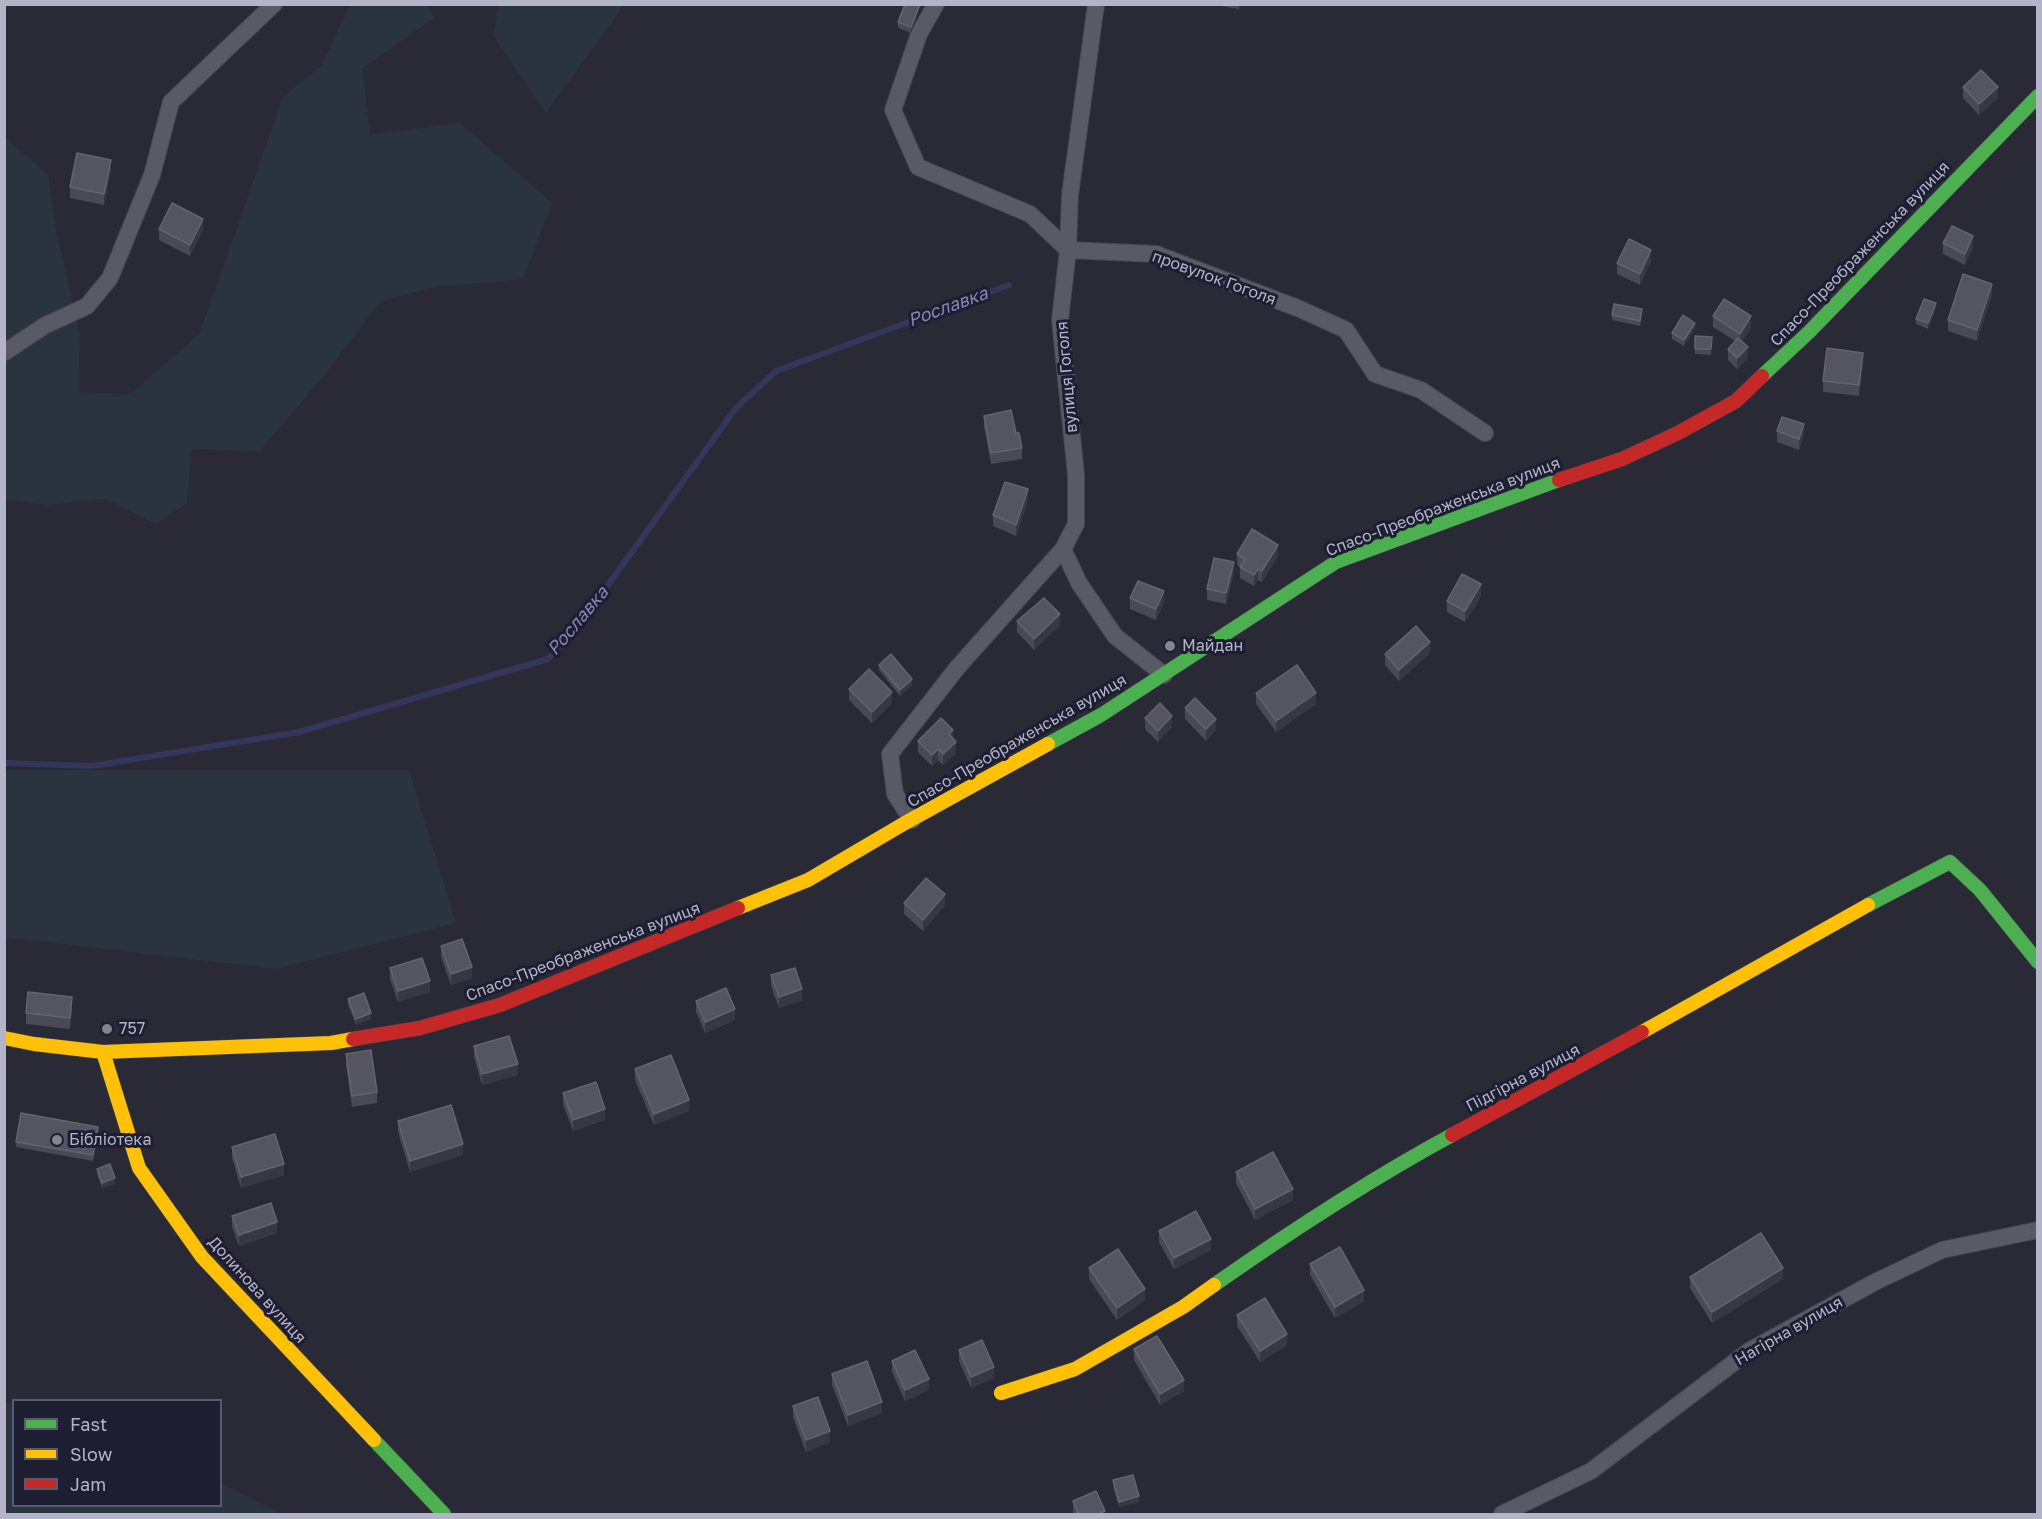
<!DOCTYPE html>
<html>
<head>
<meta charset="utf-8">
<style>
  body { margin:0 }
  #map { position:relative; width:2042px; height:1519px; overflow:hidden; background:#2a2a36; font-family:"Golos Text",sans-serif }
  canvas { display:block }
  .frame { position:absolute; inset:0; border:6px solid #b4b4c8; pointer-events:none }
  .legend { position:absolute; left:12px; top:1399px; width:210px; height:108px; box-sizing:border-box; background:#1d1e31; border:2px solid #595a6d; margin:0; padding:8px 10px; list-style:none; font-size:18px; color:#b4b4c8 }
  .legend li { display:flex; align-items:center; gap:12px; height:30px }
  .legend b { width:30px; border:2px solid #595a6d }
</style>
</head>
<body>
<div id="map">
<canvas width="2042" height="1519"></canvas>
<div class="frame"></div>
<ul class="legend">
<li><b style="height:8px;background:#4caf50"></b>Fast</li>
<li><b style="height:8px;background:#ffc107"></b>Slow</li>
<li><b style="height:8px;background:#c62828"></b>Jam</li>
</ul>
</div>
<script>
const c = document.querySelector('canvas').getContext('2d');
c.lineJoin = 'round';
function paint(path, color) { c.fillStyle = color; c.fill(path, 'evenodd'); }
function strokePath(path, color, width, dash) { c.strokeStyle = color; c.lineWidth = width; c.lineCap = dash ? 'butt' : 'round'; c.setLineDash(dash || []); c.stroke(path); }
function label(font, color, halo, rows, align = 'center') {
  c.font = font + ' "Golos Text",sans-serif'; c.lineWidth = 6; c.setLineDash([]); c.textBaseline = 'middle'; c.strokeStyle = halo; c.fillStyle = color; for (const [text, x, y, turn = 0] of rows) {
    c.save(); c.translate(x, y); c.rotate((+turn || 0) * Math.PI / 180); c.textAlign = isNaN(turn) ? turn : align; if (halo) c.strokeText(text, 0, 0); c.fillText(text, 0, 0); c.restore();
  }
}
paint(new Path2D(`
  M352,4L427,5L434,18L362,68L370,135L460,123L552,203L523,279L435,287L381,301L325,374L260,451L191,449L187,503L156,524L105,499L48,505L5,499V137L48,175L56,231L80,335L78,392L131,394L200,333L283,97L321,66L349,8Z
  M498,5V4L624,5L546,113L494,37Z
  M5,770H409L456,923L276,969L5,937Z
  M4,1402L13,1405L14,1506H220L221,1483L281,1514H5Z`), '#2a343f');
strokePath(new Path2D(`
  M4,763L92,766L299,732L548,659L595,603L736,408L776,371L1009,285`), '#34365b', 6);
const street = new Path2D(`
  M936,4L919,34L893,110L918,167L1030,214L1068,250L1156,254L1300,309L1346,330L1375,374L1421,390L1485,433
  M1096,4L1070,195L1068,250L1060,320L1076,475V524L1063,549L1079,583L1115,636L1164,675
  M5,352L44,326L87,306L110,278L152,175L171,102L274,4
  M912,820L895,794L890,754L957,668L1063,549
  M1502,1514L1591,1471L1749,1351L1875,1282L1942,1250L2038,1230`);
const fast = new Path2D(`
  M1762,376L1808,333L2038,96
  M1048,744L1101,715L1336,562L1559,480
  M1868,905L1950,862L1980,890L2038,962
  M1214,1285C1291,1231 1369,1180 1452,1135
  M374,1440L444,1514`);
const slow = new Path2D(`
  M738,908L808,880L905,823L1048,744
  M1642,1032L1868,905
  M4,1038L34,1044L103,1052L331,1043L353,1039
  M103,1052L139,1168L202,1257L374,1440
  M1001,1393L1075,1369L1183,1307L1214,1285`);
const jam = new Path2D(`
  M1559,480L1622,459L1678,433L1736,401L1762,376
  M353,1039L420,1028L500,1005L738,908
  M1452,1135L1642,1032`);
strokePath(street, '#464650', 18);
strokePath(fast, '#464650', 15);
strokePath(slow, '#464650', 15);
strokePath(jam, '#464650', 15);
strokePath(street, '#595a65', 16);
strokePath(fast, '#4caf50', 14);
strokePath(slow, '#ffc107', 14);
strokePath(jam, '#c62828', 14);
paint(new Path2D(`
  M921,4L911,33L898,28V22Z
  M1221,4H1240L1239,9L1221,6Z
  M1963,87L1998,98L1979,115L1963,98Z
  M111,171L104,205L70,198V187Z
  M159,229L203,230L190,256L159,240Z
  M1943,243L1973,247L1965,265L1943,254Z
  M1651,261L1640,285L1617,274V263Z
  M1992,295L1977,341L1948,331V320Z
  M1936,309L1928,329L1916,324V319Z
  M1612,315H1642L1640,326L1612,320Z
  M1713,316L1751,327L1742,341L1748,358L1737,369L1728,360V349L1735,341L1713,327Z
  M1695,328L1684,346L1672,339V333Z
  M1695,336L1712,337L1711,355L1695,354Z
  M1863,364L1859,396L1823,392V381Z
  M984,416L1016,433L1022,448V459L991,464L984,427Z
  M1777,431L1804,435L1799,450L1777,442Z
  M1028,500L1016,536L993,526V515Z
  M1237,554L1278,556L1262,582L1258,580L1254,586L1240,578V567L1237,565Z
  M1234,573L1226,604L1207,600V589Z
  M1481,596L1465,622L1447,612V601Z
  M1130,598L1164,602L1156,620L1130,609Z
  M1017,621L1060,625L1034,650L1017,632Z
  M1430,653L1399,681L1385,665V654Z
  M879,665L912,685L900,696L879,670Z
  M849,689L892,703L872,723L849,700Z
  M1256,693L1316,704L1276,732L1256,704Z
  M1185,708L1216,730L1206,741L1185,719Z
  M1145,718L1172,727L1158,742L1145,729Z
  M953,739L956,753L943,765L938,760L932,766L918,752V741Z
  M904,903L945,905L923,931L904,914Z
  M441,946L472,978L451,985L441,957Z
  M390,968L430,992L398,1002L390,979Z
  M771,975L802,1000L779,1008L771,986Z
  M348,999L371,1019L356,1025L348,1005Z
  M696,1001L735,1020L705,1033L696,1012Z
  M72,1008L70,1029L26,1024V1013Z
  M474,1046L518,1075L482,1085L474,1057Z
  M346,1054L377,1092V1103L352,1107L346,1065Z
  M635,1069L689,1111L654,1125L635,1080Z
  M563,1093L605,1120L573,1131L563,1104Z
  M398,1121L463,1155L410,1172L398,1132Z
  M98,1133L93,1161L16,1147V1142Z
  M232,1147L284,1175L241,1188L232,1158Z
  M97,1169L115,1184L102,1188L97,1174Z
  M1236,1172L1293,1200L1255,1220L1236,1183Z
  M232,1216L277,1233L239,1246L232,1227Z
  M1159,1231L1211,1250L1174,1269L1159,1242Z
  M1310,1264L1364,1301L1335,1318L1310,1275Z
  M1089,1268L1145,1300L1117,1320L1089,1279Z
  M1690,1277L1783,1279L1712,1323L1690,1288Z
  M1237,1315L1287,1345L1260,1362L1237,1326Z
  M1134,1349L1184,1391L1160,1405L1134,1360Z
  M959,1350L994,1378L971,1388L959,1361Z
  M892,1361L929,1390L905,1401L892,1372Z
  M832,1374L882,1413L848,1426L832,1385Z
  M793,1406L830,1442L806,1452L793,1417Z
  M1113,1480L1139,1502L1119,1507L1113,1486Z
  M1073,1501L1105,1515H1074L1073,1512Z`), '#494a55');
paint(new Path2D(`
  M920,4H921V6L911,33V27Z
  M1998,87V98L1979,115V104Z
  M111,160V171L104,205V194Z
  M203,219V230L190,256V245Z
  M1973,236V247L1965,265V254Z
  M1651,250V261L1640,285V274Z
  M1992,284V295L1977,341V330Z
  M1936,303V309L1928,329V323Z
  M1751,316V327L1740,345V334Z
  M1695,323V328L1684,346V340Z
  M1748,347V358L1737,369V358Z
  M1863,353V364L1859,396V385Z
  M1804,424V435L1799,450V439Z
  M1028,489V500L1016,536V525Z
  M1278,545V556L1262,582V571Z
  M1234,562V573L1226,604V593Z
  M1258,569V580L1254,586V575Z
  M1481,584V596L1465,622V611Z
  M1164,591V602L1156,620V609Z
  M1060,614V625L1034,650V639Z
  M1430,642V653L1399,681V670Z
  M912,679V685L900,696V690Z
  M892,692V703L872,723V712Z
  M1316,693V704L1276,732V721Z
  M1172,716V727L1158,742V731Z
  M1216,719V730L1206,741V729Z
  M953,730V741L949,734Z
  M956,742V753L943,765V754Z
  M938,749V760L932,766V755Z
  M945,894V905L923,931V920Z
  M472,967V978L451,985V974Z
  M430,981V992L398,1002V991Z
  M802,989V1000L779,1008V997Z
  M72,997V1008L70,1029V1018Z
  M735,1009V1020L705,1033V1022Z
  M371,1013V1019L356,1025V1019Z
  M518,1064V1075L482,1085V1074Z
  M689,1100V1111L654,1125V1114Z
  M605,1109V1120L573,1131V1120Z
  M98,1127V1133L93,1161V1155Z
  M463,1144V1155L410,1172V1161Z
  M284,1164V1175L241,1188V1177Z
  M115,1178V1184L102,1188V1183Z
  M1293,1189V1200L1255,1220V1209Z
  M277,1222V1233L239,1246V1235Z
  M1211,1239V1250L1174,1269V1258Z
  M1783,1268V1279L1712,1323V1312Z
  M1145,1289V1300L1117,1320V1308Z
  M1364,1290V1301L1335,1318V1307Z
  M1287,1334V1345L1260,1362V1351Z
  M994,1367V1378L971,1388V1377Z
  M929,1379V1390L905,1401V1390Z
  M1184,1380V1391L1160,1405V1394Z
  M882,1402V1413L848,1426V1415Z
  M830,1431V1442L806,1452V1440Z
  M1139,1496V1502L1119,1507V1502Z`), '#383843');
const building = new Path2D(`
  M905,4H920L911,27L898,22Z
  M1981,70L1998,87L1979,104L1963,87Z
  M77,153L111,160L104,194L70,187Z
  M172,203L203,219L190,245L159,229Z
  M1952,226L1973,236L1965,254L1943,243Z
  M1629,239L1651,250L1640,274L1617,263Z
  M1963,274L1992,284L1977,330L1948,320Z
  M1724,299L1751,316L1740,334L1713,316Z
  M1924,299L1936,303L1928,323L1916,319Z
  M1614,304L1642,309L1640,321L1612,315Z
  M1683,315L1695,323L1684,340L1672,333Z
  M1695,336L1712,337L1711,349H1695Z
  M1738,338L1748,347L1737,358L1728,349Z
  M1827,348L1863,353L1859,385L1823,381Z
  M1011,410L1016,433H1019L1022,448L991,453L984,416Z
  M1782,417L1804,424L1799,439L1777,431Z
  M1005,482L1028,489L1016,525L993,515Z
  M1252,529L1278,545L1262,571L1258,569L1254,575L1240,567L1245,559L1237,554Z
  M1214,558L1234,562L1226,593L1207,589Z
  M1462,574L1481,584L1465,611L1447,601Z
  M1138,581L1164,591L1156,609L1130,598Z
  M1044,598L1060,614L1034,639L1017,621Z
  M1416,626L1430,642L1399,670L1385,654Z
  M891,654L912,679L900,690L879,665Z
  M1297,665L1316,693L1276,721L1256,693Z
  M869,669L892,692L872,712L849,689Z
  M1195,698L1216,719L1206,729L1185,708Z
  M1160,703L1172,716L1158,731L1145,718Z
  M941,718L953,730L949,734L956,742L943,754L938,749L932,755L918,741Z
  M926,878L945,894L923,920L904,903Z
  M462,939L472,967L451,974L441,946Z
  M422,958L430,981L398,991L390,968Z
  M795,968L802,989L779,997L771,975Z
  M726,988L735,1009L705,1022L696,1001Z
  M28,992L72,997L70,1018L26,1013Z
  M364,993L371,1013L356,1019L348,999Z
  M509,1036L518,1064L482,1074L474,1046Z
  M371,1050L377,1092L352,1096L346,1054Z
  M671,1055L689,1100L654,1114L635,1069Z
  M596,1082L605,1109L573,1120L563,1093Z
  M451,1105L463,1144L410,1161L398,1121Z
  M21,1113L98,1127L93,1155L16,1142Z
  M275,1134L284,1164L241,1177L232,1147Z
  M1273,1152L1293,1189L1255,1209L1236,1172Z
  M110,1164L115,1178L102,1183L97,1169Z
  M271,1203L277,1222L239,1235L232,1216Z
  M1196,1211L1211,1239L1174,1258L1159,1231Z
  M1761,1233L1783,1268L1712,1312L1690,1277Z
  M1340,1247L1364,1290L1335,1307L1310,1264Z
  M1118,1249L1145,1289L1117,1308L1089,1268Z
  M1265,1298L1287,1334L1260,1351L1237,1315Z
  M1157,1336L1184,1380L1160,1394L1134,1349Z
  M982,1340L994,1367L971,1377L959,1350Z
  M915,1350L929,1379L905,1390L892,1361Z
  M867,1361L882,1402L848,1415L832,1374Z
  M818,1397L830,1431L806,1440L793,1406Z
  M1133,1475L1139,1496L1119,1502L1113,1480Z
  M1096,1491L1105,1511L1097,1515H1079L1073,1501Z`);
paint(building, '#555561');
strokePath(building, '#646471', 1.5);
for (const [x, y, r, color] of [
  [1170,646,6,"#848495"],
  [107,1029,6,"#848495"],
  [57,1140,6,"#848495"]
]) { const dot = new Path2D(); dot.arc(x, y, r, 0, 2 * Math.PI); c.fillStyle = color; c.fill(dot); strokePath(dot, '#1d1e31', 2); }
label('16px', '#b4b4c8', '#1d1e31', [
  ["Спасо-Преображенська вулиця",1860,254,-46],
  ["провулок Гоголя",1214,278,20],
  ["вулиця Гоголя",1067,377,-95],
  ["Спасо-Преображенська вулиця",1443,507,-21],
  ["Спасо-Преображенська вулиця",1017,741,-30],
  ["Спасо-Преображенська вулиця",583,952,-21],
  ["Підгірна вулиця",1523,1078,-28],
  ["Долинова вулиця",257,1290,48],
  ["Нагірна вулиця",1789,1331,-30]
]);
label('16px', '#b4b4c8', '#1d1e31', [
  ["Майдан",1182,646],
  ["757",119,1029],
  ["Бібліотека",69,1140]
], 'left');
label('italic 18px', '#8486b3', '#1d1e31', [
  ["Рославка",948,307,-20],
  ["Рославка",578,621,-50]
]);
</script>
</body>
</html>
